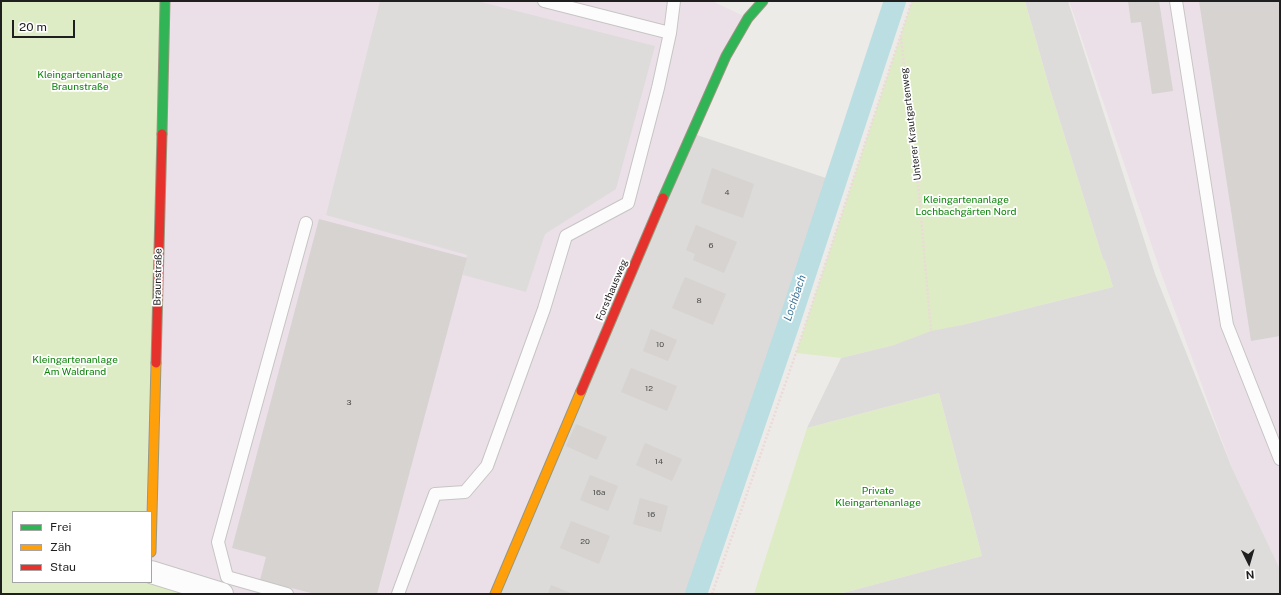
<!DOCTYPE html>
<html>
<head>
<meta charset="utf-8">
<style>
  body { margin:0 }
  #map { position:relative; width:1281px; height:595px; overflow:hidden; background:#edebe8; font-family:"Public Sans",sans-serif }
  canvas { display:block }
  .frame { position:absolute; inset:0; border:2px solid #1f1f1f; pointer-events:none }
  .legend { position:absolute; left:12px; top:511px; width:140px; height:72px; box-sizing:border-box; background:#fff; border:1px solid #a5a5a5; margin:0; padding:5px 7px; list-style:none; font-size:12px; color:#1f1f1f }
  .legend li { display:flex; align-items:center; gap:8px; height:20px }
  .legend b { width:20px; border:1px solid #a5a5a5 }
  .north { position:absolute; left:1229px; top:543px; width:40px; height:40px; -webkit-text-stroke:3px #fff; paint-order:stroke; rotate:175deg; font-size:11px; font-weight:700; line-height:16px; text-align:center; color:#1f1f1f }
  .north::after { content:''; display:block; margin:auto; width:14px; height:18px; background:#1f1f1f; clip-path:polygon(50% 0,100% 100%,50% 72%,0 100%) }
  .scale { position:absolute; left:12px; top:20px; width:63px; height:18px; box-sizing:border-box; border:2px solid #1f1f1f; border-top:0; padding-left:5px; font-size:12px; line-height:14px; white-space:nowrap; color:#1f1f1f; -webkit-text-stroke:3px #fff; paint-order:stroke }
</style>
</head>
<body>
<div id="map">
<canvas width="1281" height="595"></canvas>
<div class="frame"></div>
<ul class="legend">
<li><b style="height:5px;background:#30b455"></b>Frei</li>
<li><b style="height:5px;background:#ff9f0a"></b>Zäh</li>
<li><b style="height:5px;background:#e5322d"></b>Stau</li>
</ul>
<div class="north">N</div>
<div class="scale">20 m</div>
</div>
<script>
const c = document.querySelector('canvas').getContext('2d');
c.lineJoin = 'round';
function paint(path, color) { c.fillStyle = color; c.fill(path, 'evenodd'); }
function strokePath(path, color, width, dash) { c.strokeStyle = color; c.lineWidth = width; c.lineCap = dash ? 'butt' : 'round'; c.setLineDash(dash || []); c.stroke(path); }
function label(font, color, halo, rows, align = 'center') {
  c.font = font + ' "Public Sans",sans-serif'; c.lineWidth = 3.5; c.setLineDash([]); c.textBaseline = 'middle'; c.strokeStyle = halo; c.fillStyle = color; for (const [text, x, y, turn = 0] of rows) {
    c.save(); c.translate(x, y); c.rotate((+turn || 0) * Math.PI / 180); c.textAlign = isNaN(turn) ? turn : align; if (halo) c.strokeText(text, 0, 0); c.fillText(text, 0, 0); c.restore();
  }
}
paint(new Path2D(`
  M691,133L835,181L788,326L696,594H495Z`), '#dcdbd9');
paint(new Path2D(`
  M165,1H712L748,18L495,594H222L151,572Z
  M1069,1H1280V569L1232,468L1161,273Z`), '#ebe0e8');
paint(new Path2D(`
  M1,1H161L146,512H13V582H151L222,594H1Z
  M912,1H1025L1049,86L1103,259L1105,261L1113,287L962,325L894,345L841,358L796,353Z
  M939,393L982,556L839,594H754L807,428Z`), '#deecc5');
paint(new Path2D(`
  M380,1H477L655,46L616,189L545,234L526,292L463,275L467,255L326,215Z
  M1025,1H1068L1155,274L1232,468L1280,569V594H839L982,556L939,393L807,428L841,358L894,345L931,331L962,325L1113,287L1105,261L1103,259L1049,86Z`), '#dddcdb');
strokePath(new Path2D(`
  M696,594L788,326L895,1`), '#badee2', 22);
paint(new Path2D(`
  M1128,1H1159L1173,91L1152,94L1141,22L1131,23Z
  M1199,1H1280V336L1251,341Z
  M712,168L754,184L743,218L701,203Z
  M319,219L467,258L377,594H315L260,580L266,557L232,548Z
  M696,225L737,242L724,273L693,260L695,254L686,250Z
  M685,277L726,294L713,325L672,308Z
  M651,329L677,340L668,361L643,351Z
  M631,368L677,386L667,411L621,392Z
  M576,424L607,437L597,460L566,446Z
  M645,443L682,459L672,481L636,465Z
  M590,475L618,486L608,511L580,500Z
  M640,498L668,506L661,532L633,524Z
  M571,521L610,536L599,564L560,548Z
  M551,585L573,594H548Z`), '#d6d3d0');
const lane = new Path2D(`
  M544,1L670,33
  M1176,1L1227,325L1280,459
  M287,594L227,577L218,542L306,223
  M398,594L435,494L465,492L487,466L544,309L566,236L628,203L658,88L670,33L674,1`);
const street = new Path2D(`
  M151,572L222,594`);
const fast = new Path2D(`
  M162,134L165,1
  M663,198L726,56L748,18L763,1`);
const slow = new Path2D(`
  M151,552L156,363
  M495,594L581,391`);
const jam = new Path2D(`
  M156,363L162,134
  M581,391L663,198`);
strokePath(lane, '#c6c5c4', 14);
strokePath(street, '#c6c5c4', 24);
strokePath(fast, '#98977f', 11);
strokePath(slow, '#98977f', 11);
strokePath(jam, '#98977f', 11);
strokePath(new Path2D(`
  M901,38L919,194L931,331
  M712,594L796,353L912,1`), '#ecd9d9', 2.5, [2, 2]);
strokePath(lane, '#fcfcfc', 12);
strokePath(street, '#fcfcfc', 22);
strokePath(fast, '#30b455', 9);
strokePath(slow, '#ff9f0a', 9);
strokePath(jam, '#e5322d', 9);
label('8px', '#4d4c4b', null, [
  ["4",727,193],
  ["6",711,246],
  ["8",699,301],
  ["10",660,345],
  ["12",649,389],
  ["3",349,403],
  ["14",659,462],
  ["16a",599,493],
  ["16",651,515],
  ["20",585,542]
]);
label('10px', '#0b8208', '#fff', [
  ["Kleingartenanlage",80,75],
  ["Braunstraße",80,87],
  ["Kleingartenanlage",966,200],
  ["Lochbachgärten Nord",966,212],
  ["Kleingartenanlage",75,360],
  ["Am Waldrand",75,372],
  ["Private",878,491],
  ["Kleingartenanlage",878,503]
]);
label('10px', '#1f1f1f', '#fff', [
  ["Unterer Krautgartenweg",911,124,-97],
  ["Braunstraße",158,277,-89],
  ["Forsthausweg",612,290,-67]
]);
label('italic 11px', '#40779b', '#fff', [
  ["Lochbach",795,298,-71]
]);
</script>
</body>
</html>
